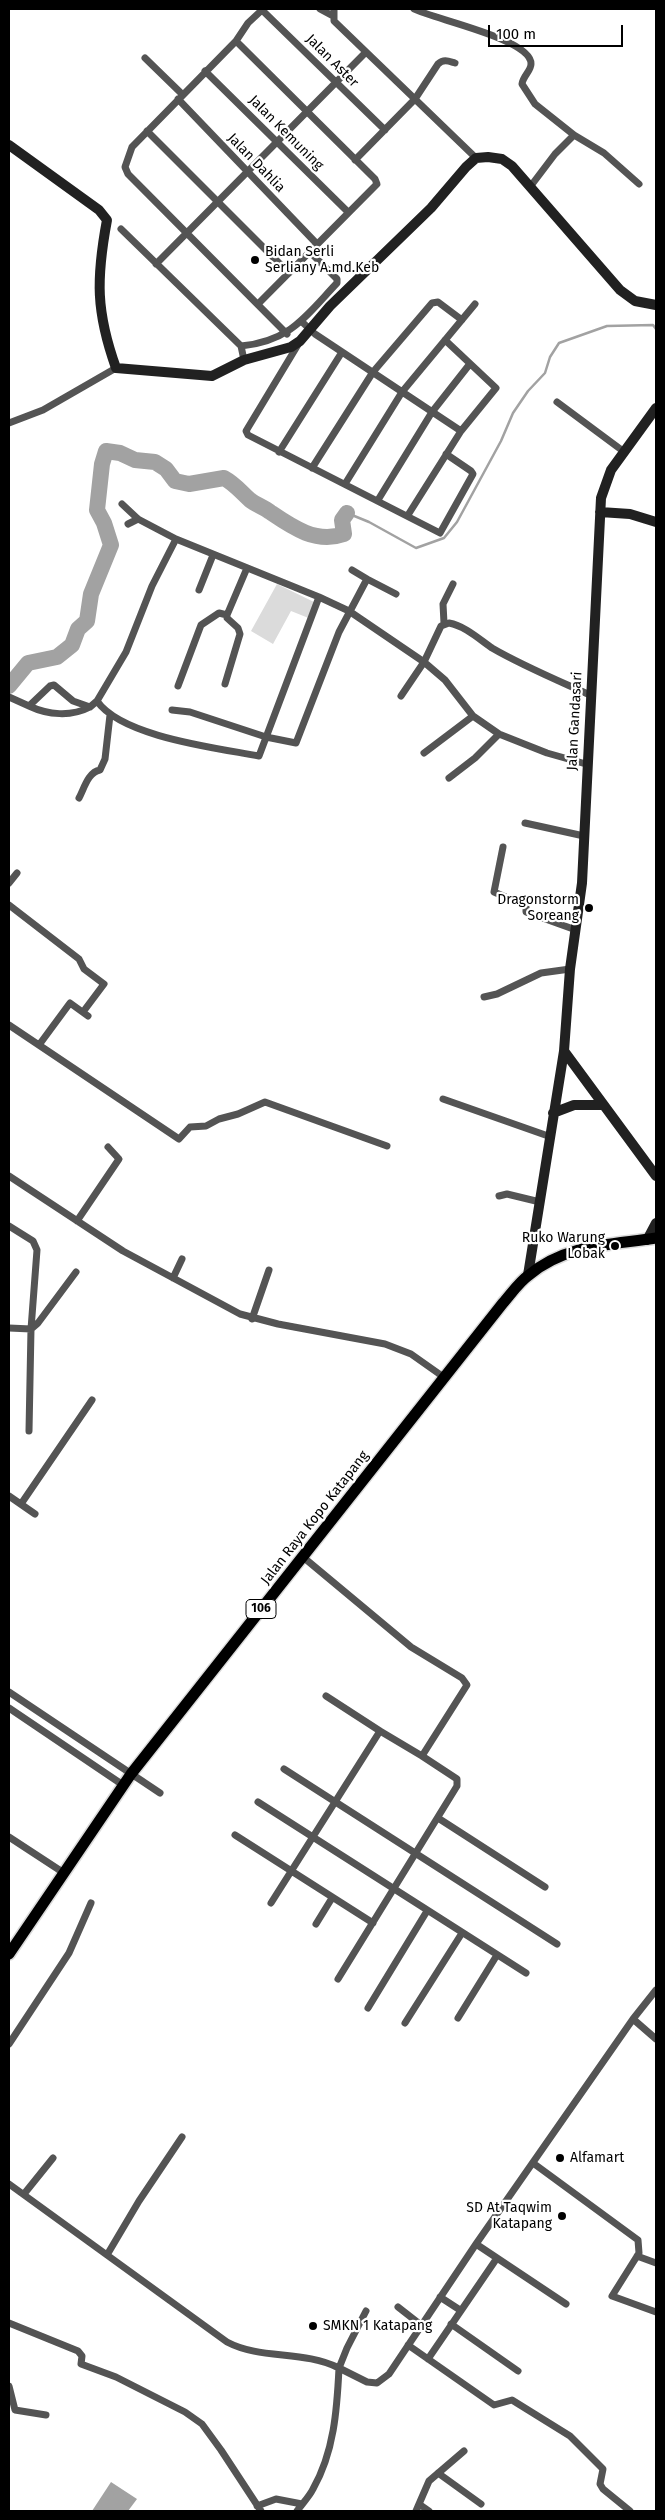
<!DOCTYPE html>
<html>
<head>
<meta charset="utf-8">
<style>
  body { margin:0 }
  #map { position:relative; width:665px; height:2520px; overflow:hidden; background:#fff; font-family:"Fira Sans",sans-serif }
  canvas { display:block }
  .frame { position:absolute; inset:0; border:10px solid #000; pointer-events:none }
  .scale { position:absolute; left:488px; top:25px; width:135px; height:22px; box-sizing:border-box; border:2px solid #000; border-top:0; padding-left:6px; font-size:15px; line-height:18px; white-space:nowrap; color:#000; -webkit-text-stroke:4px #fff; paint-order:stroke }
</style>
</head>
<body>
<div id="map">
<canvas width="665" height="2520"></canvas>
<div class="frame"></div>
<div class="scale">100 m</div>
</div>
<script>
const c = document.querySelector('canvas').getContext('2d');
c.lineJoin = 'round';
function paint(path, color) { c.fillStyle = color; c.fill(path, 'evenodd'); }
function strokePath(path, color, width, dash) { c.strokeStyle = color; c.lineWidth = width; c.lineCap = dash ? 'butt' : 'round'; c.setLineDash(dash || []); c.stroke(path); }
function label(font, color, halo, rows, align = 'center') {
  c.font = font + ' "Fira Sans",sans-serif'; c.lineWidth = 4.5; c.setLineDash([]); c.textBaseline = 'middle'; c.strokeStyle = halo; c.fillStyle = color; for (const [text, x, y, turn = 0] of rows) {
    c.save(); c.translate(x, y); c.rotate((+turn || 0) * Math.PI / 180); c.textAlign = isNaN(turn) ? turn : align; if (halo) c.strokeText(text, 0, 0); c.fillText(text, 0, 0); c.restore();
  }
}
paint(new Path2D(`
  M277,584L314,602L311,619L291,611L273,644L251,631Z`), '#dbdbdb');
paint(new Path2D(`
  M111,2482L137,2499L128,2511H92Z`), '#a2a2a2');
strokePath(new Path2D(`
  M347,513L369,522L416,548L444,538L457,522L501,441L513,413L528,391L545,373L550,357L559,343L607,326L653,325L656,329`), '#a2a2a2', 2.5);
strokePath(new Path2D(`
  M9,686L28,663L57,657L72,645L78,629L87,621L91,594L111,545L104,523L97,510L102,464L106,451L120,453L135,460L155,462L166,469L175,481L189,484L224,478C235,484 241,492 250,500C256,505 264,507 270,512C292,527 316,544 344,534L342,520L347,513`), '#a2a2a2', 16);
const primary = new Path2D(`
  M9,1954L131,1774L503,1303C511,1294 519,1282 529,1275C566,1244 611,1245 656,1238`);
strokePath(primary, '#dbdbdb', 14);
strokePath(new Path2D(`
  M263,9L248,23L236,41L132,147L125,167L128,174L287,334
  M320,9L333,16
  M334,9V21L476,158
  M414,9C433,19 532,39 531,64C531,71 523,76 522,84L535,104L574,135L555,154L530,187
  M262,10L385,130
  M236,41L375,179L377,184L258,304
  M145,58L183,95
  M205,71L348,212
  M178,99L317,244
  M147,131L289,273
  M574,135L604,153L639,184
  M355,160L415,99L438,64C444,59 448,61 455,63
  M121,229L241,346L244,360
  M156,264L366,52
  M301,321L315,334L461,431
  M299,343L246,431L248,435L440,533L473,474L471,471L446,454
  M241,346C290,341 305,317 337,283V279L310,252
  M557,402L623,451
  M9,423L43,410L116,368
  M279,452L342,352
  M312,468L373,372L432,303L438,302L462,320
  M345,484L402,392L475,304
  M378,500L432,412L469,365
  M122,504L138,519L176,539
  M408,515L461,431L496,388L445,340
  M128,524L138,519
  M352,570L367,579
  M199,590L213,555
  M444,623L443,604L453,584
  M225,684L240,634L238,628L227,618V615L247,568
  M178,686L201,625L219,613L227,615
  M401,696L424,662L445,680L473,716L499,734L547,753L586,764
  M9,697L29,706L50,686L54,685L73,701L90,707L97,701L126,652L152,586L176,539L319,597L349,611L424,662L441,626L449,623C465,626 479,639 492,648C523,666 557,680 590,695
  M97,701C122,737 217,748 259,756L319,597
  M29,706C48,715 71,717 90,707
  M172,710L190,712L266,737L296,743L339,632L367,579L396,594
  M424,753L473,716
  M449,778L475,758L499,734
  M79,798C84,789 88,772 100,770L105,759L110,715
  M525,823L584,836
  M503,847L494,892L526,906V912L576,930
  M9,883L17,873
  M9,905L79,959L84,969L104,984L83,1012
  M484,997L497,994L541,973L570,969
  M9,1025L179,1139L190,1127L206,1126L219,1119L238,1114L265,1102L387,1146
  M39,1045L70,1003L88,1016
  M443,1099L551,1137
  M9,1176L123,1251L240,1314L278,1324L385,1344L411,1354L445,1378
  M499,1196L507,1194L540,1202
  M77,1221L119,1159L108,1147
  M9,1226L33,1241L37,1250L31,1329L29,1431
  M173,1278L182,1259
  M252,1319L269,1270
  M9,1328L31,1329L38,1323L76,1272
  M9,1496L35,1514
  M21,1504L92,1400
  M9,1692L160,1793
  M326,1696L380,1731
  M9,1708L123,1785
  M284,1769L557,1944
  M258,1802L526,1973
  M438,1818L545,1887
  M235,1835L373,1923
  M9,1837L64,1873
  M271,1903L380,1731L422,1756L467,1685L462,1678L411,1647L303,1557
  M316,1924L332,1898
  M338,1979L457,1786V1779L422,1756
  M368,2008L427,1911
  M458,2018L497,1955
  M633,2019L656,2039
  M405,2023L462,1933
  M9,2044L69,1953L91,1903
  M533,2163L638,2240L639,2253L612,2296L656,2312
  M9,2184L227,2342C261,2360 303,2350 339,2368C337,2410 334,2452 313,2489C309,2497 302,2504 297,2511
  M24,2194L53,2158
  M476,2244L566,2304
  M107,2255L139,2201L182,2137
  M637,2256L656,2263
  M440,2297L460,2310
  M398,2307L421,2325
  M366,2311L347,2348L339,2368L367,2382L377,2383L389,2374L476,2244L633,2019L656,1990
  M9,2323L78,2351L82,2356L81,2364L116,2377L185,2412L202,2424L221,2450L261,2511
  M451,2324L518,2371
  M408,2345L494,2405L512,2400L570,2436L603,2469L600,2484L603,2489L630,2511
  M428,2359L497,2258
  M9,2386L15,2410L46,2415
  M438,2473L481,2504
  M419,2504L429,2511
  M257,2506L276,2499L302,2504
  M416,2511L429,2481L464,2451`), '#545454', 7);
strokePath(new Path2D(`
  M9,145L99,210L107,220C96,279 96,312 116,368L212,376L244,360L291,347L300,341L330,306L431,208L466,167L476,158L488,157L502,159L512,166L620,290L635,301L656,305
  M600,512L630,514L656,522
  M564,1051L656,1176
  M553,1113L574,1105H603
  M647,1240L656,1223
  M528,1275L564,1051L570,969L582,883L601,498L611,470L656,408`), '#212121', 10);
strokePath(primary, '#000', 11);
for (const [x, y, r, color] of [
  [255,260,5,"#000"],
  [589,908,5,"#000"],
  [615,1246,5,"#000"],
  [560,2158,5,"#000"],
  [562,2216,5,"#000"],
  [313,2326,5,"#000"]
]) { const dot = new Path2D(); dot.arc(x, y, r, 0, 2 * Math.PI); c.fillStyle = color; c.fill(dot); strokePath(dot, '#fff', 2); }
for (const [x, y, w] of [
  [261,1609,30]
]) { const box = new Path2D(); box.roundRect(x - w / 2, y - 9.5, w, 19, 4); c.fillStyle = '#fff'; c.fill(box); strokePath(box, '#000', 1); }
label('bold 12px', '#000', null, [
  ["106",261,1609]
]);
label('14px', '#000', '#fff', [
  ["Jalan Aster",332,61,45],
  ["Jalan Kemuning",286,133,45],
  ["Jalan Dahlia",256,163,46],
  ["Jalan Gandasari",575,721,-87],
  ["Jalan Raya Kopo Katapang",315,1518,-52]
]);
label('14px', '#000', '#fff', [
  ["Bidan Serli",265,252],
  ["Serliany A.md.Keb",265,268],
  ["Dragonstorm",579,900,"right"],
  ["Soreang",579,916,"right"],
  ["Ruko Warung",605,1238,"right"],
  ["Lobak",605,1254,"right"],
  ["Alfamart",570,2158],
  ["SD At Taqwim",552,2208,"right"],
  ["Katapang",552,2224,"right"],
  ["SMKN 1 Katapang",323,2326]
], 'left');
</script>
</body>
</html>
